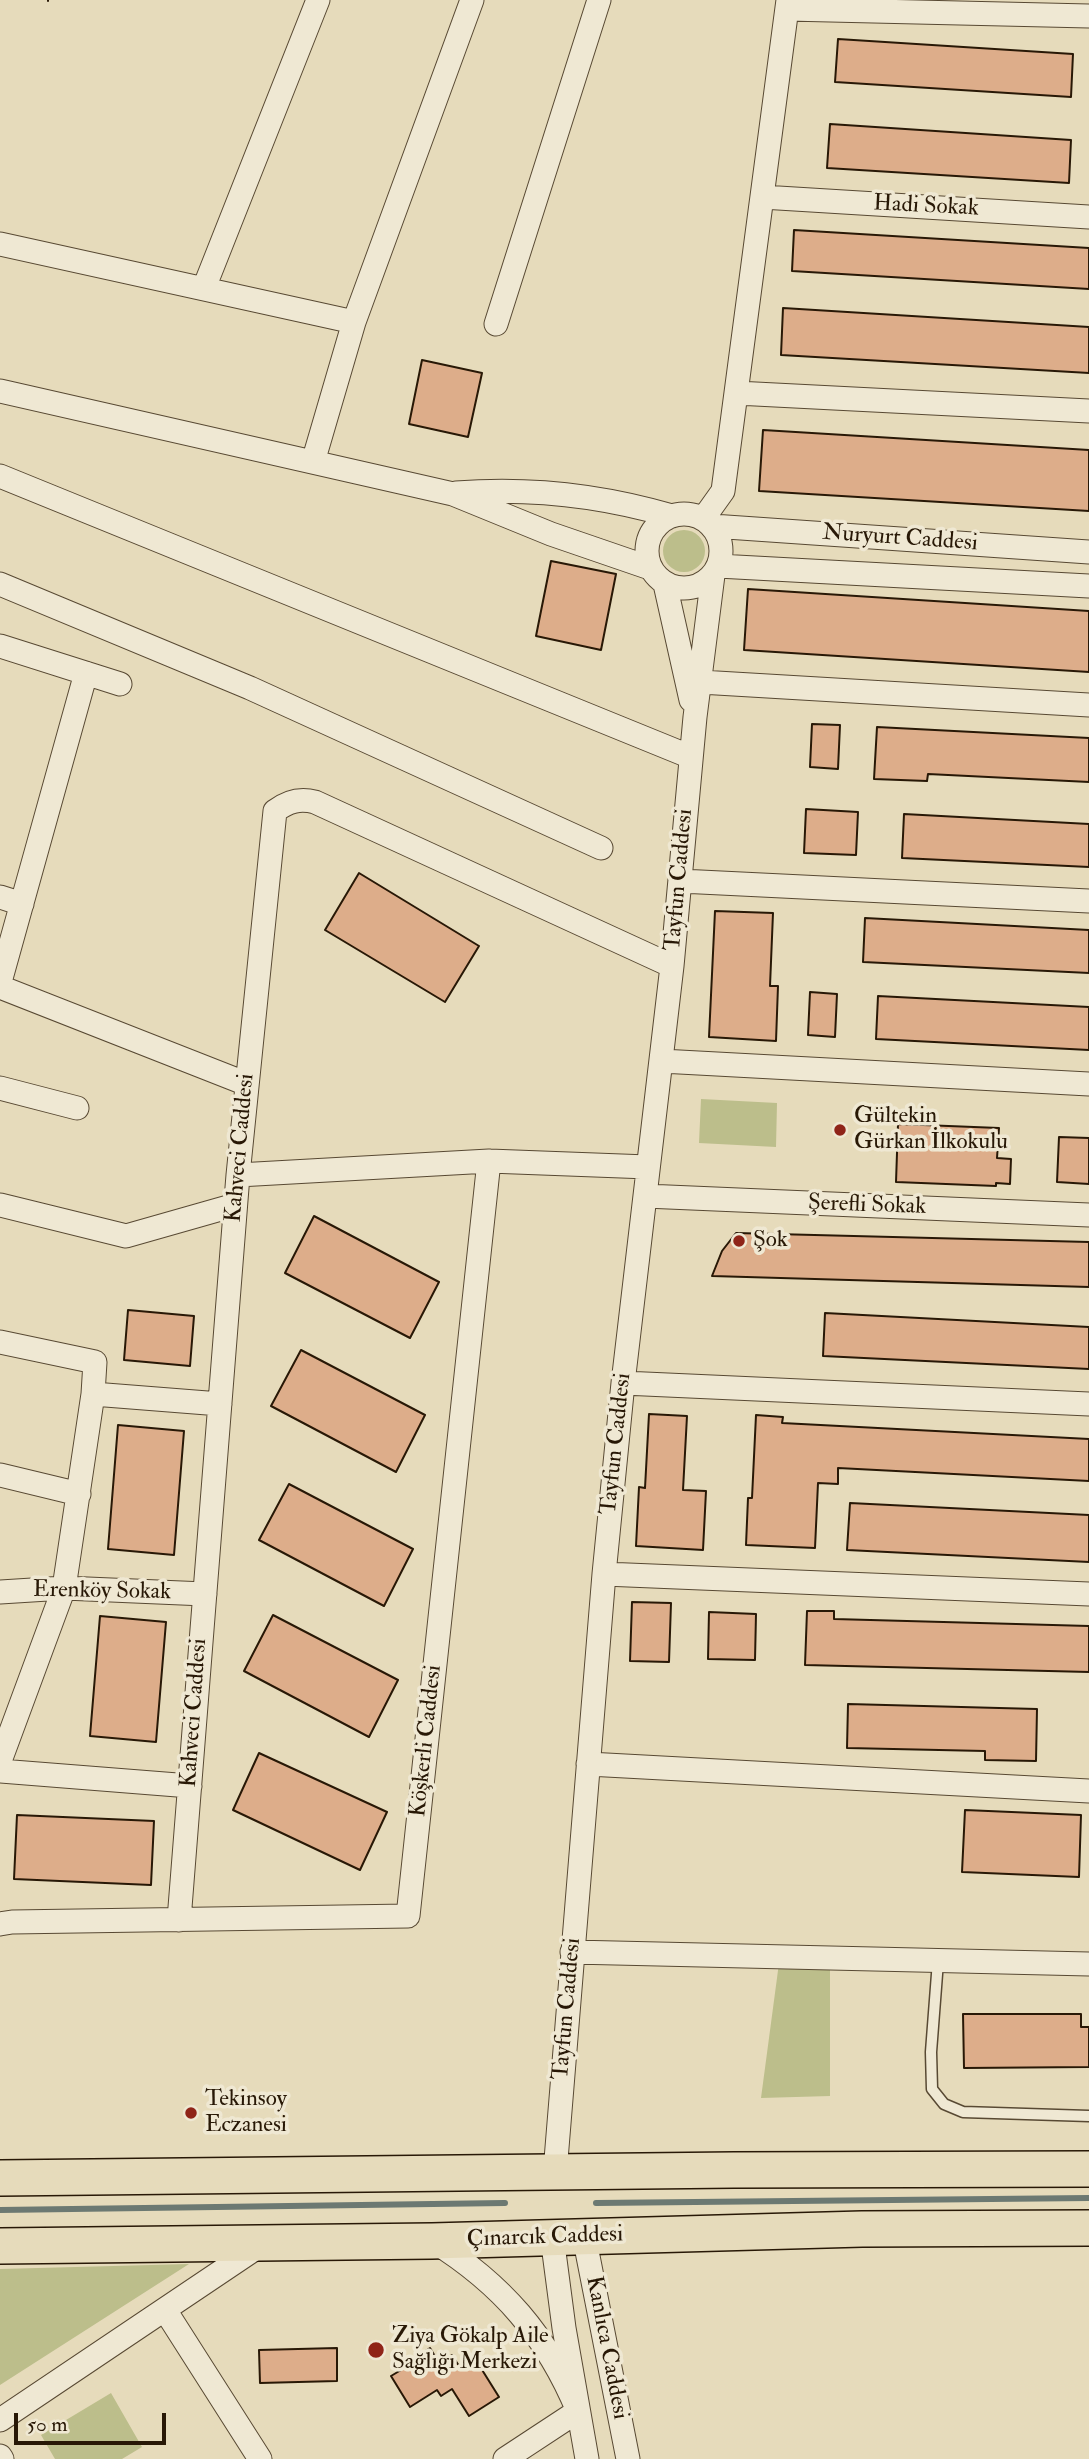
<!DOCTYPE html>
<html>
<head>
<meta charset="utf-8">
<style>
  body { margin:0 }
  #map { position:relative; width:1089px; height:2459px; overflow:hidden; background:#e6dbbb; font-family:"IM FELL Double Pica",serif }
  canvas { display:block }
  .scale { position:absolute; left:14px; top:2413px; width:152px; height:32px; box-sizing:border-box; border:4px solid #281806; border-top:0; padding-left:9px; font-size:21px; line-height:24px; white-space:nowrap; color:#281806; -webkit-text-stroke:5px #efe8d3; paint-order:stroke }
</style>
</head>
<body>
<div id="map">
<canvas width="1089" height="2459"></canvas>
<div class="scale">50 m</div>
</div>
<script>
const c = document.querySelector('canvas').getContext('2d');
c.lineJoin = 'round';
function paint(path, color) { c.fillStyle = color; c.fill(path, 'evenodd'); }
function strokePath(path, color, width, dash) { c.strokeStyle = color; c.lineWidth = width; c.lineCap = dash ? 'butt' : 'round'; c.setLineDash(dash || []); c.stroke(path); }
function label(font, color, halo, rows, align = 'center') {
  c.font = font + ' "IM FELL Double Pica",serif'; c.lineWidth = 7; c.setLineDash([]); c.textBaseline = 'middle'; c.strokeStyle = halo; c.fillStyle = color; for (const [text, x, y, turn = 0] of rows) {
    c.save(); c.translate(x, y); c.rotate((+turn || 0) * Math.PI / 180); c.textAlign = isNaN(turn) ? turn : align; if (halo) c.strokeText(text, 0, 0); c.fillText(text, 0, 0); c.restore();
  }
}
paint(new Path2D(`
  M663 551a21 21 0 1 1 42 0a21 21 0 1 1-42 0Z
  M701,1099L777,1103L776,1147L699,1143Z
  M779,1963L830,1964V2096L761,2098Z
  M189,2264L0,2385V2269Z
  M111,2393L142,2447L122,2459H55L41,2435Z`), '#bcbe8b');
strokePath(new Path2D(`
  M596,2203L1089,2198
  M0,2210L505,2203`), '#6c7972', 6);
const building = new Path2D(`
  M838,39L1073,54L1071,97L835,82Z
  M830,124L1071,140L1069,183L827,168Z
  M794,230L1089,248V289L792,271Z
  M783,308L1089,327V373L781,355Z
  M422,360L482,373L468,437L409,424Z
  M763,430L1089,450V511L759,491Z
  M551,561L616,574L601,650L536,636Z
  M748,589L1089,611V672L744,650Z
  M812,724L840,725L838,769L810,767Z
  M877,727L1089,738V782L928,774L927,781L874,779Z
  M806,809L858,812L856,855L804,853Z
  M904,814L1089,824V867L902,858Z
  M359,873L479,946L445,1002L325,930Z
  M715,911L773,913L770,986H778L776,1041L709,1037Z
  M865,918L1089,930V973L863,962Z
  M810,992L837,994L835,1037L808,1035Z
  M878,996L1089,1007V1050L876,1039Z
  M898,1124L999,1128L997,1158L1011,1159L1010,1184L996,1183V1186L896,1182Z
  M1059,1137L1089,1138V1184L1057,1182Z
  M314,1216L439,1282L410,1338L285,1273Z
  M736,1233L1089,1242V1287L712,1276L722,1251Z
  M128,1310L194,1316L190,1366L124,1360Z
  M825,1313L1089,1327V1369L823,1356Z
  M301,1350L425,1415L396,1472L271,1406Z
  M649,1414L687,1416L683,1490L706,1491L703,1550L636,1546L639,1487L645,1488Z
  M756,1415L783,1417L782,1423L1089,1439V1481L838,1468V1484L818,1483L815,1548L746,1545L748,1498H752Z
  M118,1425L184,1431L174,1555L108,1549Z
  M289,1484L413,1549L384,1606L259,1540Z
  M850,1503L1089,1515V1562L847,1550Z
  M632,1602L671,1603L669,1662L630,1661Z
  M807,1611H834V1619L1089,1626V1672L805,1665Z
  M709,1612L756,1614L755,1660L708,1659Z
  M273,1615L398,1680L369,1737L244,1671Z
  M100,1616L166,1622L156,1742L90,1736Z
  M848,1704L1037,1709L1036,1761L985,1760V1751L847,1748Z
  M259,1753L387,1812L360,1870L233,1810Z
  M965,1810L1081,1815L1079,1877L962,1872Z
  M17,1815L154,1821L151,1885L14,1879Z
  M963,2014H1081V2027H1089V2067L964,2068Z
  M337,2348V2381L260,2383L259,2350Z
  M430,2348L439,2363L452,2355L459,2366L474,2357L499,2397L469,2416L452,2389L441,2396L437,2390L410,2407L391,2376L401,2370L400,2367Z`);
paint(building, '#ddad8a');
strokePath(building, '#281806', 2);
const service = new Path2D(`
  M938,1961L931,2052L932,2089L944,2104L963,2112L1089,2116`);
const minor = new Path2D(`
  M787,9L1089,16
  M762,197L1089,217
  M0,244L354,322
  M204,288L318,0
  M496,324L599,0
  M0,391L453,494L551,534L650,568
  M736,393L1089,411
  M313,462L354,322L472,0
  M0,476L691,757
  M456,493C531,487 600,495 672,516
  M647 551a37 37 0 1 1 74 0a37 37 0 1 1-74 0Z
  M703,519L723,491L788,0
  M712,526L1089,552
  M718,566L1089,586
  M0,584L250,688L601,848
  M665,584L691,700
  M0,646L120,684
  M700,682L1089,705
  M680,881L1089,901
  M0,897L22,904
  M0,982L86,673
  M0,987L247,1084
  M661,1061L1089,1084
  M0,1088L77,1108
  M238,1175L489,1161L648,1167
  M645,1196L1089,1215
  M0,1205L126,1236L235,1205
  M0,1342L95,1362L93,1394L64,1588L0,1761
  M623,1383L1089,1404
  M93,1394L220,1404
  M0,1475L79,1494
  M604,1574L1089,1594
  M0,1592L64,1588L205,1594
  M588,1764L1089,1791
  M0,1771L190,1786
  M179,1920L238,1175L275,811C288,801 300,798 315,802L672,966
  M0,1924L12,1922L408,1916L489,1161
  M572,1952L1089,1964
  M555,2172L604,1574L623,1383L672,966L695,717L713,575
  M584,2236L628,2459
  M552,2237L564,2328L587,2459
  M433,2241C502,2284 547,2336 578,2411L505,2459
  M165,2310L260,2459
  M0,2420L262,2244
  M0,2456L2,2459`);
const primary = new Path2D(`
  M0,2178L734,2170L1089,2169
  M0,2246L432,2241L862,2229L1089,2228`);
strokePath(service, '#584933', 13);
strokePath(minor, '#584933', 25);
strokePath(primary, '#281806', 38);
strokePath(new Path2D(`
  M47,0H50`), '#281806', 3.5, [2, 3.5]);
strokePath(service, '#efe8d3', 10);
strokePath(minor, '#efe8d3', 23);
strokePath(primary, '#e6dbbb', 35);
for (const [x, y, r, color] of [
  [840,1130,7,"#8f2418"],
  [739,1241,7,"#8f2418"],
  [191,2113,7,"#8f2418"],
  [376,2350,9,"#8f2418"]
]) { const dot = new Path2D(); dot.arc(x, y, r, 0, 2 * Math.PI); c.fillStyle = color; c.fill(dot); strokePath(dot, '#efe8d3', 2.5); }
label('23px', '#281806', '#efe8d3', [
  ["Hadi Sokak",926,207,3],
  ["Nuryurt Caddesi",900,539,4],
  ["Tayfun Caddesi",680,880,-85],
  ["Kahveci Caddesi",241,1148,-85],
  ["Şerefli Sokak",867,1206,2],
  ["Tayfun Caddesi",617,1444,-84],
  ["Erenköy Sokak",102,1592,1],
  ["Kahveci Caddesi",195,1713,-86],
  ["Köşkerli Caddesi",427,1741,-84],
  ["Tayfun Caddesi",568,2009,-85],
  ["Çınarcık Caddesi",545,2238,-2],
  ["Kanlıca Caddesi",606,2348,79]
]);
label('23px', '#281806', '#efe8d3', [
  ["Gültekin",854,1117],
  ["Gürkan İlkokulu",854,1143],
  ["Şok",753,1241],
  ["Tekinsoy",205,2100],
  ["Eczanesi",205,2126],
  ["Ziya Gökalp Aile",392,2337],
  ["Sağlığı Merkezi",392,2363]
], 'left');
</script>
</body>
</html>
